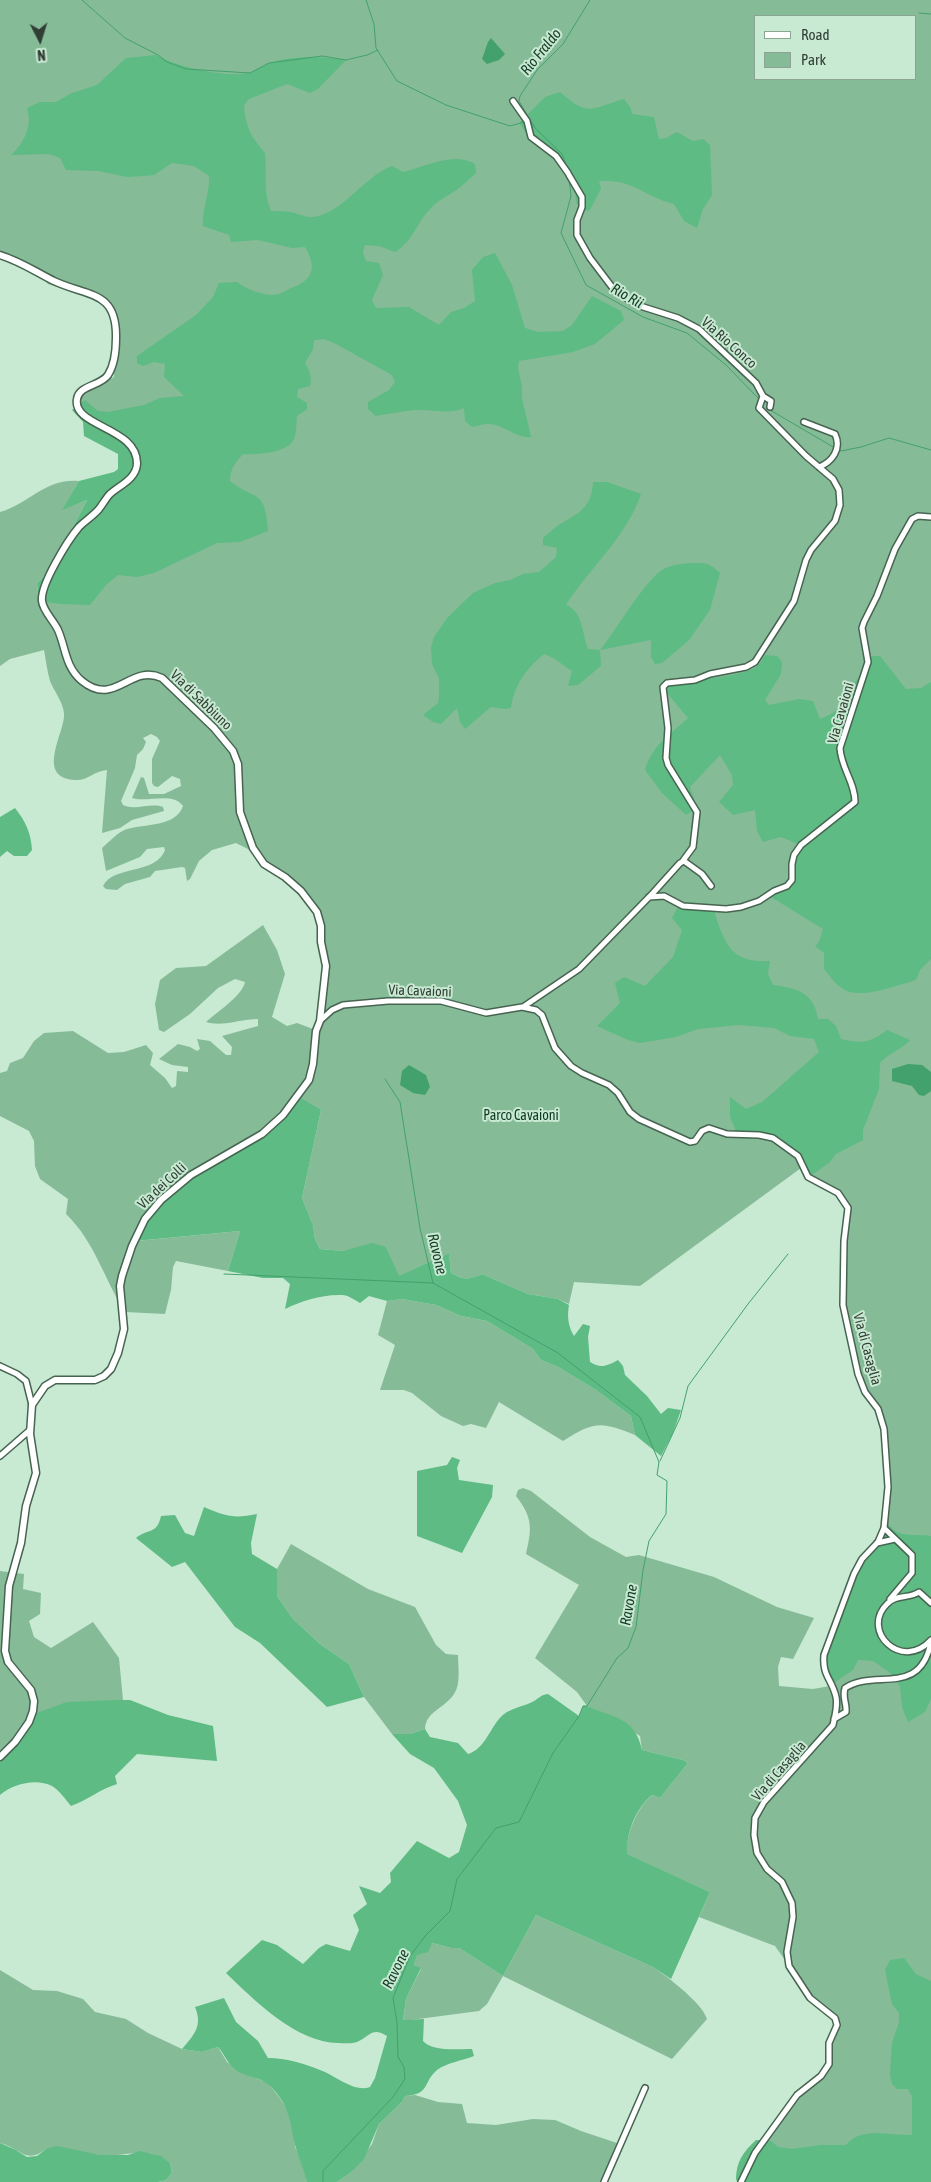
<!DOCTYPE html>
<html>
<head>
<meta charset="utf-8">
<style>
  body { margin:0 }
  #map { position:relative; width:931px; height:2182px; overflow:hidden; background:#c8e9d2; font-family:"Asap Condensed",sans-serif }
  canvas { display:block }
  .legend { position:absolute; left:754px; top:15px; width:162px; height:65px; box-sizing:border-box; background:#c8e9d2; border:1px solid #8ca593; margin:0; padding:6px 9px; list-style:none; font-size:15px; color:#313e35 }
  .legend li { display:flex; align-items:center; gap:10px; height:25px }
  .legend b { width:25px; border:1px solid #8ca593 }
  .north { position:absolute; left:15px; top:15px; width:50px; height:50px; -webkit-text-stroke:4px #c8e9d2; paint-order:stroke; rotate:175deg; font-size:14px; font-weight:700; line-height:20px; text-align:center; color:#313e35 }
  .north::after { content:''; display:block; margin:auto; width:18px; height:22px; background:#313e35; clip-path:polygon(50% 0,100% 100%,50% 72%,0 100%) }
</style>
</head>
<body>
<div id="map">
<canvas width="931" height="2182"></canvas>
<ul class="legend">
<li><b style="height:6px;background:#fff"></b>Road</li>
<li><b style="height:14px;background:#86bb98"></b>Park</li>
</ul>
<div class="north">N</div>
</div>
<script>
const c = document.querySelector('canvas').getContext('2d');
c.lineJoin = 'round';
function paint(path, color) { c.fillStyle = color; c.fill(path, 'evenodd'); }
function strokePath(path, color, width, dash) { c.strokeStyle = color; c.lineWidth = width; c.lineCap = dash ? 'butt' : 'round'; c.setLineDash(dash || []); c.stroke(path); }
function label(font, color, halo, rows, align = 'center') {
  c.font = font + ' "Asap Condensed",sans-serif'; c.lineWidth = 4; c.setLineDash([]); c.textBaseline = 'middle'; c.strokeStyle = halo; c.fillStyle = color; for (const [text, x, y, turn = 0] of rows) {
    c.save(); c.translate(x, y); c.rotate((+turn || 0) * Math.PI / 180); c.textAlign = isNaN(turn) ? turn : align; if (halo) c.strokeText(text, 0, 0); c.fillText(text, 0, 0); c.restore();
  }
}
paint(new Path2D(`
  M0,0H931V2182H746L749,2170L780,2116L827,2068L826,2053L838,2024L803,1992L787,1963L775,1946L699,1917L710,1892L626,1854C627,1833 636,1809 652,1795L660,1798L688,1763L683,1760L642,1750L640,1736L603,1713L587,1706L577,1692L535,1658L579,1585L526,1554C532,1528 533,1518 516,1496L518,1490L523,1488L531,1491L590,1537L626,1557L639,1555L714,1577L777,1607L814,1618L793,1659L781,1657L778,1667L779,1686L813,1689L830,1686L877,1549L888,1498L880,1416L865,1394L844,1320L841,1284L846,1208L838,1197L812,1181L801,1168L640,1286L574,1282L569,1304L558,1299L528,1294L482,1274C470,1280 463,1280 451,1273L449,1255L438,1258L398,1277L386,1247L343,1251L320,1249L315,1239L313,1225L302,1198L321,1110L136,1241L240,1231L228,1271L176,1261L173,1267L171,1290L165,1314L125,1312C104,1279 95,1242 66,1214L68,1199L40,1179L35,1166L34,1141L29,1131L0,1116V1073L7,1071L10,1063L23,1058L34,1041L44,1033L73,1031L108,1053L124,1052L146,1045L153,1053L150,1065L165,1078L172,1088L176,1086L177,1071L188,1072V1067L172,1065L159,1059L178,1044L190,1047L197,1051L200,1049L197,1039L210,1041L226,1055H231L232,1047L222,1036L258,1026V1019C240,1019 223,1027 206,1022C216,1013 243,995 245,982L235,979L218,988L190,1014L164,1032L159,1030L155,1004L160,980L176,968L206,966L263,925L277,950L285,974L272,1017L287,1026L297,1023L313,1029C322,1014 330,981 328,963C327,956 323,949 322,942C320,927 323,914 314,901C298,879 270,871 255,848C243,830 241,804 236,783V806L250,850L236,843L212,850L199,861L190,879L187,881L185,868L182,867L155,871L150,877L125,884L117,890L106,889L103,886C113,865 156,875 165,850L164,847L147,849L140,857L106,871L102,848C109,842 119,831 127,829C144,824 176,827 183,806C173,791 146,803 132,798L141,777L144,778L149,794H164L181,786L180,779L172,776L158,787L154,786L152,783V759L160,741L157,737L151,734L143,738L146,742L143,749L137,755L135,768L121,801L123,805C136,811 150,802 163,807L164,811L132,820L120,828L102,833L107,770C94,771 87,781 75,780C34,778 66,731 64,713C63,702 54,691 50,681C47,671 46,660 44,650L10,659L0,666V512C29,504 45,478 79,481L63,509L87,500L73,527L44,576L37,583L39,600L136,473L82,411L78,398L85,392L114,377L115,312L98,300L48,284L33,267L0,258ZM755,16H915V79H755Z
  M402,1299L436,1305L461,1316L487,1321L533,1349L541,1360L558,1367L596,1390L631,1416L635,1435C601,1421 594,1421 563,1441L499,1402L486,1428L471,1424L463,1426L441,1416L412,1393L404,1390H380L395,1345L378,1335L387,1301Z
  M291,1544L368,1589L415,1607L436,1645L446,1654L458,1655C458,1667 461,1684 454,1694C444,1709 426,1711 425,1729L410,1734H392L364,1697L349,1664L320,1644L293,1619L277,1596V1569Z
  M0,1571L24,1574L23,1589L41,1593L40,1614L29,1621L34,1637L51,1648L93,1622L119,1658L123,1700H115L34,1714L16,1734L0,1755Z
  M536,1915L653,1967C668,1977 702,2003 707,2019L672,2059L503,1976L487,2004L479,2011L403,2021L406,1999L421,1969L414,1965L417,1954L432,1943L451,1948H459L503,1976Z
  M0,1970L33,1990L57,1991L83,1999L95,2012L126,2019L148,2033L182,2049L202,2052L218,2047L227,2062L238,2071L268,2083L279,2097L287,2109L293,2123L295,2147L304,2167L307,2182H158L166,2180L172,2173L170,2163C145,2144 129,2158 100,2155C82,2154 64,2151 46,2149C25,2165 21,2148 0,2143Z
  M415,2095L438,2102L462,2104L467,2123L496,2125L533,2119L555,2120L581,2131L617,2143L601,2182H337L350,2173L372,2144L379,2124L402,2102L405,2096Z`), '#86bb98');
paint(new Path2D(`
  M156,55C176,67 227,78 249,73C257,71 263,65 270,63C295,55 322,57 346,60L318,89L310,93L287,84L249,99L244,105C246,129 251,136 265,153C267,173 263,193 271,211C277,211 284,211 290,212C297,213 306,218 313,217C344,213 364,176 392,166L403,172C425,167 454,151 475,164L476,173C469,179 462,186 455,191C447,196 439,200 432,207C417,221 413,242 395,252L379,246L365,245L363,252L366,261L379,263L383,275L372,300L376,308L409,307L439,325L451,312L464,308L475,301L472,270L483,257L495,253L512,285L525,328L538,332L563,331L572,325L592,296L621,311L624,320L595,344L573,352L519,361L518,368L522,387V398L531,437C516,439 504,424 488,424C483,424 477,426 472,427L465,421L464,408C449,415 433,409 416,410C403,411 389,414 376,416L368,409V402L389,390L395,382L392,375L336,344L324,339L314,340L313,349L305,363C310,371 312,377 310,386L298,389L297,397L307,403V409L297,416C296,423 297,433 294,439C288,453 256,455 243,454C235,463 230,469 230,481C256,502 265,487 268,531L240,542L217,543L154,573L137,577L118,575L106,585L90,605C74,604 53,605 39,600L37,583L44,576L73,527L87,500L62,510L79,481L114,472L118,469V454L84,436L83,422L72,410L85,400L98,411L108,412L144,405L160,398L184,396L164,377L165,364L154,362L143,366L137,363V356L196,315L213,297L219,283L237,282C246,289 262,295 273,295C280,295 285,291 291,288C314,280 317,267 305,247L292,248L258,240L231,242L229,235L203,226C202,208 210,193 209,176L194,166L172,163L154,175L143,176L127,177L98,171L66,170L60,158L49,154L11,155C24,143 33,126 27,108L40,102H56L72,93L97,85L126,58Z
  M560,92C588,117 590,109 624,99L631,109L632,114L654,117L659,139L666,138L677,132L693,141L703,139L710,145L712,195L703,209L697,228L684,221L674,204C644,197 634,179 599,181L601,188L590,210L581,211L576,202L575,189L561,162L530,139L520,124V122L545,97Z
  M593,482H607L641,494C626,538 590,567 566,605C583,611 582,634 588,649L600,650C617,629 643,583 662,570C670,565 683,563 693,563C707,563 709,563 720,573L710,610L689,640L662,663L655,664L651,657V640L600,650L601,666L578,685L568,686L572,671C560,664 558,659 544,654C526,669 514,685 511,708L505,709L491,707L465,729L460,722L457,708L441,724L433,722L423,715L438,703L439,697V678L432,664L431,647L434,637L448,617L473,593L495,583L510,580L523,574L539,572L556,557L557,548L543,545V538C549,533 555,527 562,523C581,512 592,506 593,482Z
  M765,655L777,656L782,662L781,674L765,700L769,705L799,699L813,701L820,719L833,713L840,706L847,691L854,684L872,656H880L906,689L921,688L931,682V959L920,970L916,980C899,985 864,998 847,991C837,987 830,976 824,969V953L815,946L819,942L823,929L771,897L792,880L798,844L781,837L763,842L757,831L755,810L733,815L719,802L733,785L732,775L720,755L690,787L697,808L686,815L662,793L645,770C653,744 669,736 688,718L667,693L668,681C686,682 741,677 756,667C760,664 763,659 765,655Z
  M15,808C26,822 31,833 32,850L27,856H14L7,851L0,857V817Z
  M678,906L713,908C724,941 729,964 770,961L768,974L773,985C796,988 814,992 818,1019H828L836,1026L841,1039C863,1044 869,1043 887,1030L910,1040C901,1050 889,1053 880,1063L879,1089L863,1130V1140L836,1154L830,1162L808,1178C801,1169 802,1165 798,1157C783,1131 763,1134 736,1131L730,1117V1097L746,1109L762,1102L819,1052L814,1039L790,1036L774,1028L739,1025L698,1029L676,1037L640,1043L628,1040L597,1026L620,1003L615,983L624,977L645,986L673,957L682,930L672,918Z
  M299,1097L321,1110L302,1198L313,1225L315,1239L320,1249L343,1251L372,1243L386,1247L399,1276L438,1258L449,1254L451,1273C463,1280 469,1280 482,1274L528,1294L558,1299L569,1305C567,1316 568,1326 574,1336L583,1324L590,1326L588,1337L590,1362C601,1369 607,1366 618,1360L623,1366L625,1375L647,1396L661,1414L668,1408L681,1410L673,1433L661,1456L635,1435L631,1416L596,1390L558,1367L541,1360L533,1349L487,1321L461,1316L436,1305L402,1299L387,1301L369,1296L360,1303C355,1300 348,1295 342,1295C323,1294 301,1301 285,1309L290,1284L283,1278H263L228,1271L240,1231L135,1241L146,1221L166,1199L199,1171L261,1136Z
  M452,1457L460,1460L457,1468L459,1480L493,1485L492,1497L462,1553L417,1536V1471L447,1465Z
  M204,1507C225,1516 234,1519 257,1514L251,1543L252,1554L277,1569V1596L293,1619L320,1644L349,1664L364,1697L327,1707L260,1643L235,1627L185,1562L172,1567L136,1538C148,1528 157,1535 161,1516L175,1515L185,1533L194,1536Z
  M886,1521C898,1540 912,1533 931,1536V1699L925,1712L908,1722L902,1707L900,1686L889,1672L873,1661L858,1660L853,1670L828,1687L823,1660L862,1559L883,1536Z
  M548,1694L579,1716L583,1706H587C614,1718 635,1717 642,1750L683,1760L688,1763L660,1798L652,1795C636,1808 626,1833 627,1854L710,1892L671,1979L653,1967L536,1915L503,1976L459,1948H451L432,1943L428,1952L417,1955L414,1965L421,1968L406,1999L403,2020L424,2019L423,2041C433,2052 457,2049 472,2049L474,2056C464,2060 446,2063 437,2070C422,2083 431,2094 405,2096L402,2102L379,2124L364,2159L350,2173L337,2182H307C304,2169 298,2157 295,2145C290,2120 289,2104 269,2085C262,2078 247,2077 237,2071C228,2065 225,2055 218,2047L202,2052L182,2049C194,2035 203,2026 195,2007L224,1998L236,2022L258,2041L268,2058C286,2058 303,2063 320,2070C335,2075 354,2093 370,2087L375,2078L387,2036C372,2026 369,2037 357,2042C352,2044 343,2043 338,2043C297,2043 254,2000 226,1973L262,1940L277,1945L303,1964L319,1948L326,1944L350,1951L359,1930L353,1915L367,1904L359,1886L380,1893L391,1882L390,1873L417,1841L449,1858L459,1852L467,1825L458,1801L434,1768L410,1754L392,1734H410L425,1729L430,1737L458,1743L468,1754C484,1749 489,1731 499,1719C509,1707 522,1708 534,1701C539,1698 541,1695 548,1694Z
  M115,1700H130L168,1715L213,1726L217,1761L137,1754L115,1776L117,1784C100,1789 88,1800 71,1806C66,1800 59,1790 52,1786C36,1778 13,1784 0,1795V1755L34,1714L67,1702Z
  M904,1958L916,1974L931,1981V2182H739L736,2180C736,2162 743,2152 756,2140L771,2141L778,2147L792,2149L821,2145H846C861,2126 891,2136 912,2135V2096L908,2089H897L892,2084L890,2076L892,2043L899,2022V2013L892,2004L885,1970L890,1960Z
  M0,2143L14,2149L27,2157L37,2156L46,2149L57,2146L100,2155H128L140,2151L161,2156L170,2163L172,2173L166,2180L158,2182H0Z`), '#5dbb83');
paint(new Path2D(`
  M491,38L505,54L499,60L487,64L482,59L488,42Z
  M908,1064L922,1065L931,1072V1091L924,1096L919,1095L912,1086L892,1081V1069Z
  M409,1065L426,1075L430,1087L425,1095L413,1093L400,1085L402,1071Z`), '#42a16c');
strokePath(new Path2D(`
  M82,0L125,38L158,55L167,62L186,69L250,73L269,63L322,56L346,60L367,55L378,50
  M366,0L374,24L376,48L397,81L446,105L510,126L524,122
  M919,13L931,14
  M567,167L562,154L535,128L519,101L520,96L537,70L563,44L590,0
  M569,178L571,196L561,233L586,285L643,317L687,333L726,365L759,399
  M770,410L835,448
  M839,450L841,451L861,447L889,438L931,450
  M224,1274L433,1283
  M660,1461L680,1418L688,1386L748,1304L788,1254
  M323,2182V2171L393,2097L405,2079L404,2067L398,2057L397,2023L393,1998L410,1956L426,1935L450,1911L457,1879L496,1828L519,1822L553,1753L579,1716L583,1706H587L617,1658L628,1648L636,1627L643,1570L649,1541L666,1514L667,1481L657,1475L659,1462L640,1417L558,1353L433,1283L420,1228L400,1102L385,1079`), '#42a16c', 1);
const minor = new Path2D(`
  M513,101L527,121L531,137L556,156L568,173
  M569,175L582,197V207L577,220V235L590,258L615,291L637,305L678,318L699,329L756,383L763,396L771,401L770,407
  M804,422L835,434C842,449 832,462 819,467
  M682,862L693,847L697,812L668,765L666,758L668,728L663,687L667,683L695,680L710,674L746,667L755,662L794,601L806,560L811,550L835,521L840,505L839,490L833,479L806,456L759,408L763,396
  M649,897L664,896L683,906L726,909L741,907L759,901L774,891L787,886L792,880V864L794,855L801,845L855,802C855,782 841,768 840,748L868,662L862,628L864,622L877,596L895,549L912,519L918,516L931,517
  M523,1007L579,969L653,893L680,863L684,861L702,874L711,886
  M321,1020L332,1010L343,1005L388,1001H441L486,1013L522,1007L536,1010L542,1015L555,1048L571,1066L582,1073L609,1085L618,1093L630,1112L639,1119L690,1142L695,1141L702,1131L709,1128L727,1134L759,1135L773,1138L798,1156L808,1177L838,1193L848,1208L844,1241L843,1305L858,1374L865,1392L878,1409L884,1429L888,1487L884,1528L878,1542L862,1559L854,1574L824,1655C822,1676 832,1679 836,1697C838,1706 835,1715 833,1725L764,1802L755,1818L754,1835L757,1853L767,1869L782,1882L792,1903L793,1917L787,1952L789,1966L810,1998L835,2018L837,2025L829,2043V2064L821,2076L797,2095L755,2153L741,2182
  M0,1366L17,1374L26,1381L32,1405
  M0,1456L30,1430
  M884,1528L912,1555V1573L890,1599
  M877,1543L895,1539
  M931,1640C902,1672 860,1631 887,1604C896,1594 909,1599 919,1592L931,1603
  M834,1719L846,1712C847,1703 842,1698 845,1688C875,1668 920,1698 931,1642
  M604,2182L645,2088`);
const major = new Path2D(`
  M0,255C20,261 36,272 54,281C88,297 117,290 116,338C116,350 115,364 108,375C101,386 79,385 77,399C72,427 138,427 137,464C136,479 120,485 110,494C106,498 103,504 99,509C93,516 85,521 79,527C68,540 40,585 42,601C43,611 54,621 58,630C66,648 65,667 82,681C115,708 130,663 162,678L214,728L233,751L238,764L240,812L253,848L264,864L285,877L301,891L317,912L321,926V942L326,966L320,1021L316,1031L313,1064L309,1080L283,1115L262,1134L191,1175L161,1200L145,1219L132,1246L122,1276L120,1286L124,1329L118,1353L111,1369L104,1376L95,1380H55L45,1386L32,1405L30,1434L36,1473L26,1506L21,1543L9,1586L5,1651L8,1662L31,1690L34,1701L33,1711L29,1722L15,1742L0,1757`);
strokePath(minor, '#476451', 8);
strokePath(major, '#476451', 9);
strokePath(minor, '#fff', 5);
strokePath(major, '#fff', 6);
label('14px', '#313e35', '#c8e9d2', [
  ["Via Rio Conco",729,343,42],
  ["Via di Sabbiuno",201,700,44],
  ["Via Cavaioni",841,713,-74],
  ["Via Cavaioni",420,991,2],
  ["Via dei Colli",162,1186,-43],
  ["Via di Casaglia",867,1349,75],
  ["Via di Casaglia",779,1771,-49]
]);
label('14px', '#0f3822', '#c8e9d2', [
  ["Parco Cavaioni",521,1116]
]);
label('italic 15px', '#19412a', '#c8e9d2', [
  ["Rio Fraldo",541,52,-51],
  ["Rio Rii",627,296,30],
  ["Ravone",437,1254,76],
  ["Ravone",629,1605,-80],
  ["Ravone",396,1969,-64]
]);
</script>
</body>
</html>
